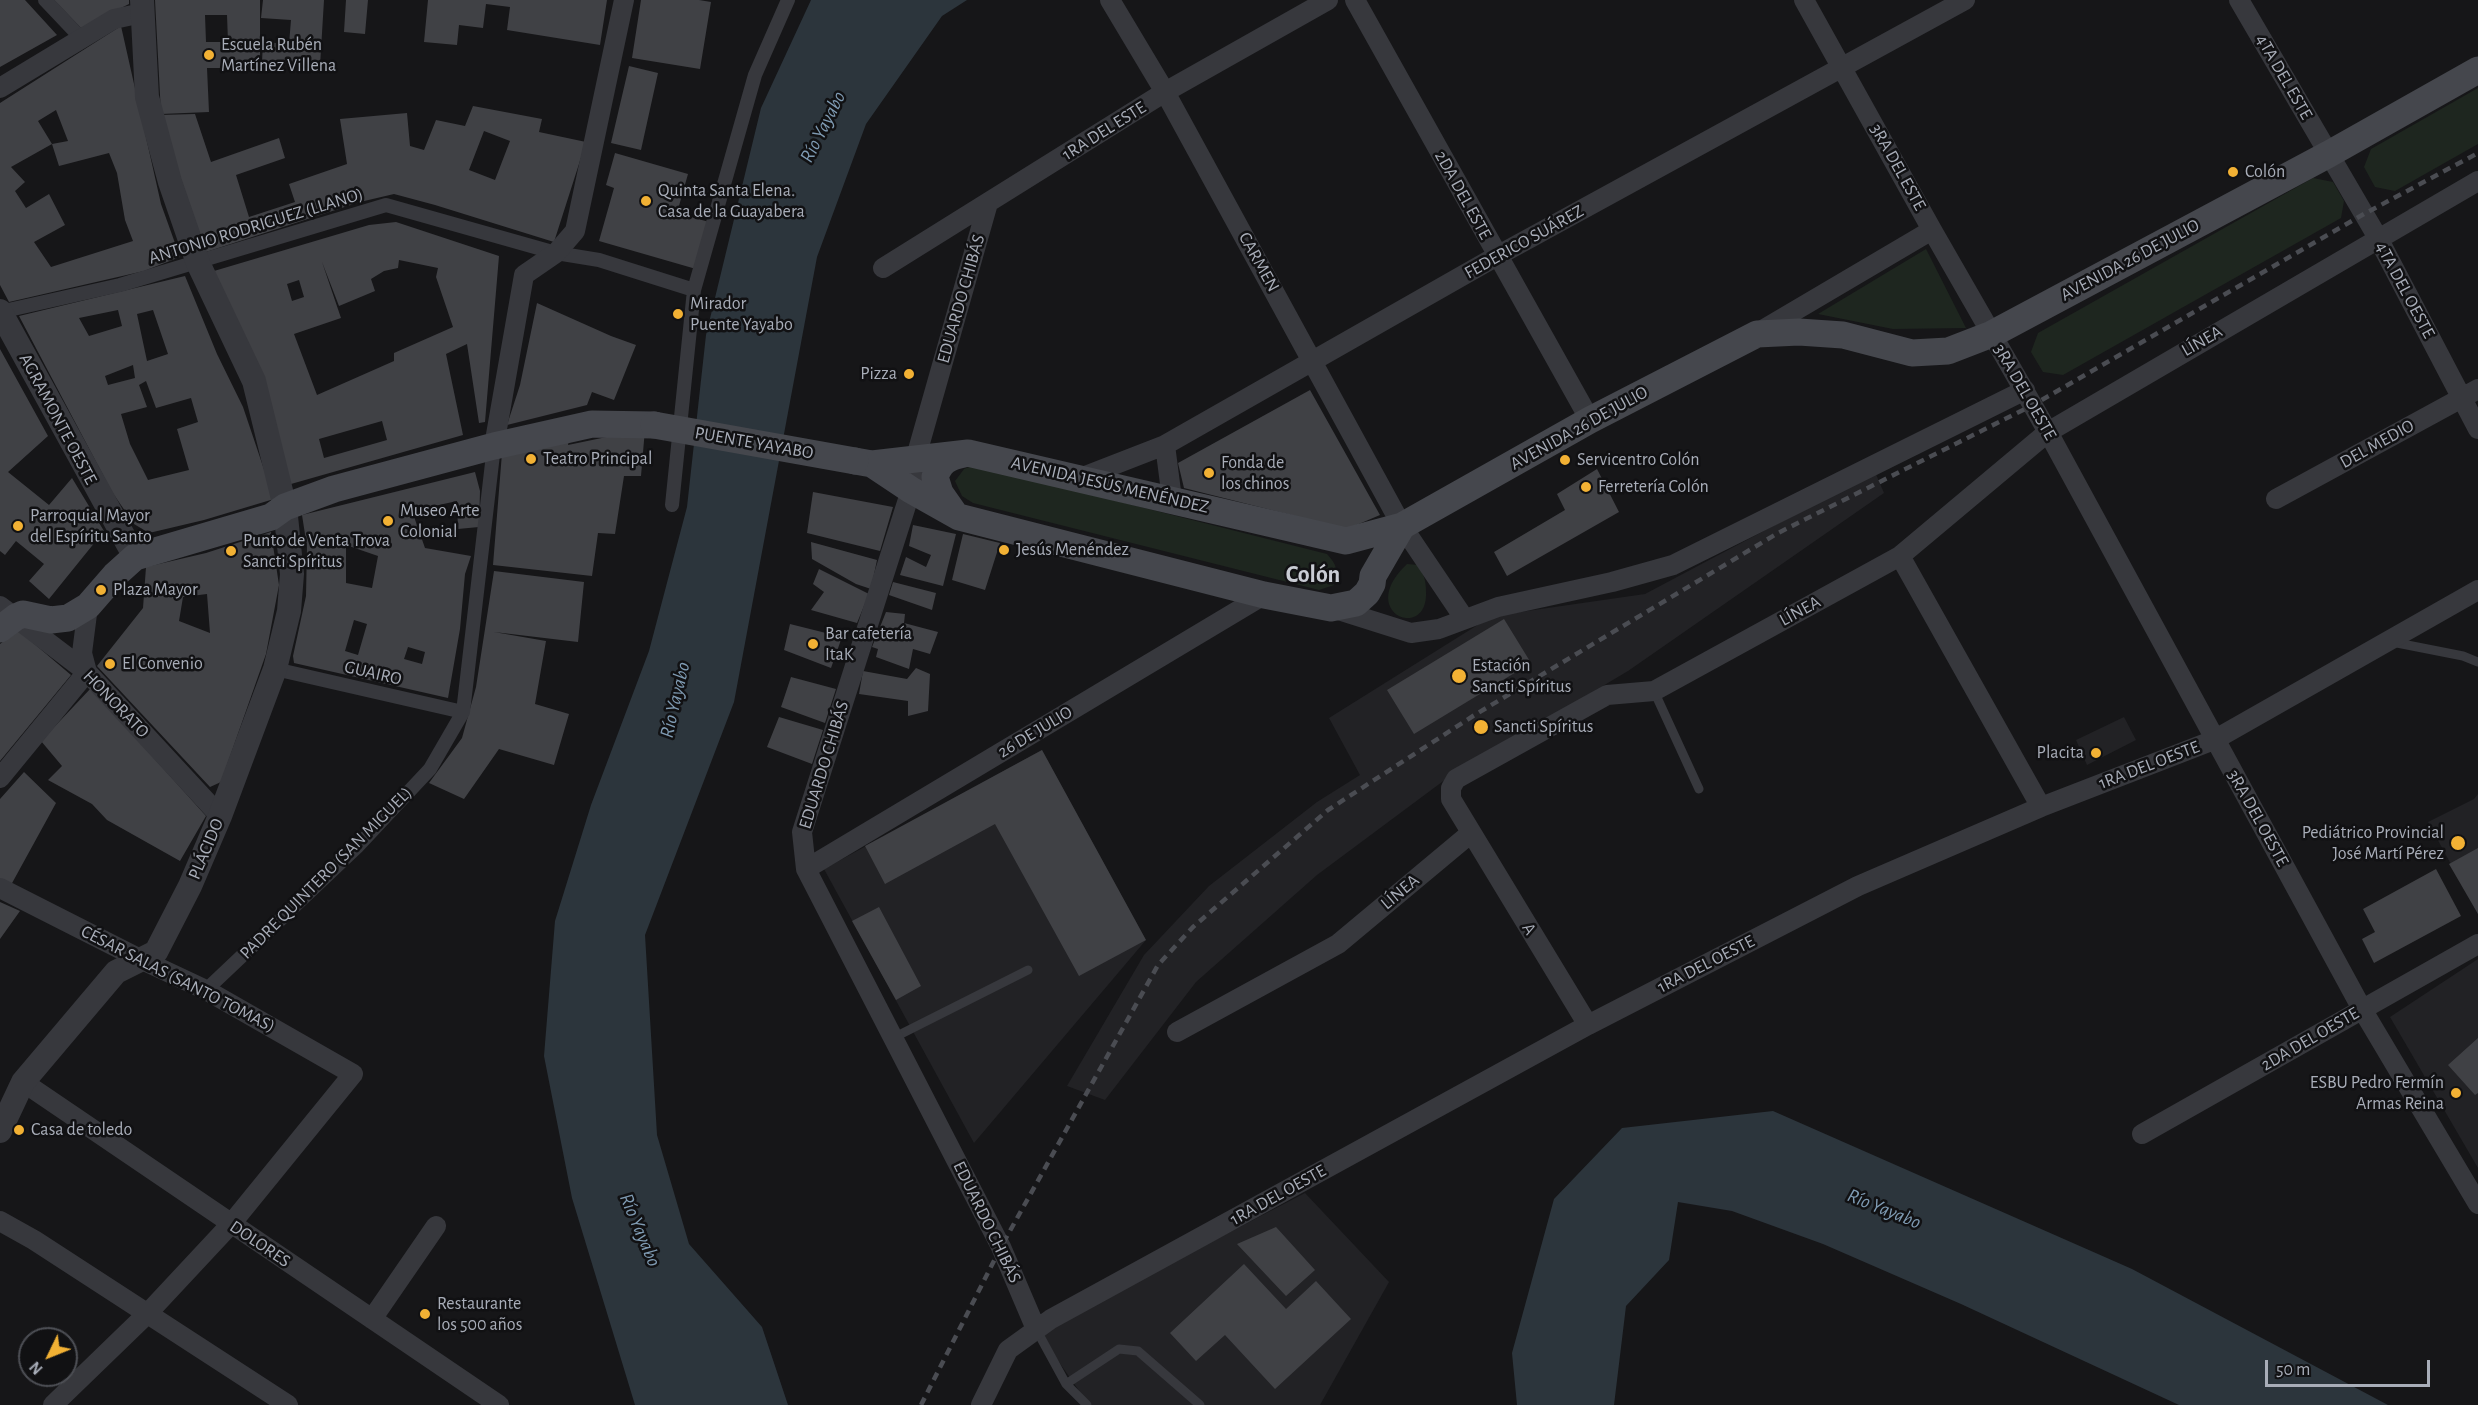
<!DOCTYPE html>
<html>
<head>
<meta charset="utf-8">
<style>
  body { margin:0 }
  #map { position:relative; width:2478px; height:1405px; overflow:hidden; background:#161618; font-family:"Alegreya Sans",sans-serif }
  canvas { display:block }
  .north { position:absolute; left:18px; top:1327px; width:60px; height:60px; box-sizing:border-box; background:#111113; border:2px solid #4d4f55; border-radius:50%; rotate:227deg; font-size:16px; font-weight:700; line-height:24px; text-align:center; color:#a8adb8 }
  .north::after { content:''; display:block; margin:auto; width:21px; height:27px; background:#f2b134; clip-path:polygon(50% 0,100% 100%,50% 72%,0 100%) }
  .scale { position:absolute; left:2265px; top:1360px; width:165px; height:27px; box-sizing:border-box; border:3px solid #a8adb8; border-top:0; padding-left:8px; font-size:18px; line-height:21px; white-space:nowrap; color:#a8adb8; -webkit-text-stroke:4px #111113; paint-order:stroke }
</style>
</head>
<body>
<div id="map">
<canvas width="2478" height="1405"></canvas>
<div class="north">N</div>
<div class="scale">50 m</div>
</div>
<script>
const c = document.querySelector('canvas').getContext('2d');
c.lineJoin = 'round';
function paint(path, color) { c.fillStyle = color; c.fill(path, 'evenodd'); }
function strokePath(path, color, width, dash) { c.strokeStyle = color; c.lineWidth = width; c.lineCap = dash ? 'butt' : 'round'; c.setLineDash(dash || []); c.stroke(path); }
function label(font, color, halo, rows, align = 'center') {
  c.font = font + ' "Alegreya Sans",sans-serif'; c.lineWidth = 5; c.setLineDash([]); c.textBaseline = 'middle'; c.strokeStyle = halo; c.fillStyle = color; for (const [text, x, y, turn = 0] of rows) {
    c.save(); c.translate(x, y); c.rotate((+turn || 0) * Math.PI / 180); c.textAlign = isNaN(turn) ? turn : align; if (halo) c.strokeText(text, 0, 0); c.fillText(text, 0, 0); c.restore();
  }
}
paint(new Path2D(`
  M1875,472L1884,493L1628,671L1446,779L1317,875L1196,982L1105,1100L1067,1086L1144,955L1209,886L1317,802L1360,775L1329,718L1492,616L1645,594Z
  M2124,717L2136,740L2087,765L2076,740Z
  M1042,750L1146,940L974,1143L824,869Z
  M2478,794V914L2428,822L2474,799Z
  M2478,959V1168L2390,1017Z
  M1305,1193L1389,1282L1320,1405H1089L1038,1332Z`), '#222225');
paint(new Path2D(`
  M2478,88V144L2395,191L2375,187L2364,167L2371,149Z
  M2313,178L2333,182L2344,201L2341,218L2063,375L2043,372L2031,352L2038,333Z
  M1926,249L1966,328L1893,329L1818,314Z
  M974,465L1327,554C1337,565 1339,571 1334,585L1319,590L973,503L962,496L955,481L964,469Z
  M1407,564L1418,565C1424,575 1426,580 1426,592C1428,642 1355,613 1407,564Z`), '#1e261f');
paint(new Path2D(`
  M811,0H967L942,16L866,124L817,257L734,702L645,935L657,1135L689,1244L762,1327L788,1405H635L572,1198L544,1056L555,921L591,805L649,651L687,507L706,335L761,108Z
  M1773,1111L2132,1269L2388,1405H2179L1961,1304L1823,1244L1732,1211L1678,1202L1669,1260L1626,1306L1614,1405H1517L1512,1353L1554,1199L1622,1128Z`), '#2c353c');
paint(new Path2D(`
  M0,0H25L57,35L0,67Z
  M54,0H129V4L81,28Z
  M155,0H260V68H207L209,112L161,114ZM205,15H227L228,42H206Z
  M263,0H324L320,66L262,62L263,42L289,44L291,20L261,18Z
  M346,0H368L365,34L344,32Z
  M428,0H607L600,45L507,30L510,7L486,4L483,28L459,25L457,45L424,42Z
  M641,0H699L711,2L700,69L632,58Z
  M121,26L161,204L180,257L144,271L9,302L0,285V103ZM56,110L68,141L52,144L59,166L109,153L117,173L125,220L133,241L51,267L34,242L65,225L49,194L26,208L15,191L25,182L11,167L52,144L38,121Z
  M629,66L658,73L641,150L611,143Z
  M473,106L542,119L539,132L586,142L554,242L435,205L394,194L360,202L206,252L159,115L195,114L211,162L279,138L285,158L236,175L249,217L295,202L289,184L347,164L340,119L407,113L410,146L424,150L436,120L465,126ZM484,131L510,141L495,180L469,170Z
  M615,153L688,174L677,213L709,222L696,269L599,241L614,188L606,185Z
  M396,222L499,256L485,422L479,423L467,344L446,354L463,435L291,484L214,271L369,225ZM399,260L438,268L436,277L453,327L394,353V361L317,395L294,334L341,318L322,262L339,306L375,291L371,279L384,271L398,268ZM299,280L304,297L292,301L287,284ZM382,421L387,440L324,458L319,439Z
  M185,276L217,354L243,407L274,499L204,520L149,533L134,524L112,492L19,316ZM118,310L122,326L89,336L79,318ZM153,310L168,354L147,361L137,314ZM133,365L135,378L108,385L105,376ZM146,381L156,408L191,398L198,422L177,429L189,470L148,480L130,444L121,414L147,407L139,385Z
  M537,303L611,336L636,345L614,400L592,392L587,405L507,425L520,385Z
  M0,349L48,436L8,472L49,505L72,478L104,531L49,599L29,581L44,564L16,541L5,555L0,551Z
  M1310,390L1380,515L1347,529L1184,488L1178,463Z
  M645,429L641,476H624L615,534L598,533L592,576L493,565L502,453L569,439L568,445Z
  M1597,469L1619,512L1507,576L1494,552L1565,510L1557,494Z
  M475,472L480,491L479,527L458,529L457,501L412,511L425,548L471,556L465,574L460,629L448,698L294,663L293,656L306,596L307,547L302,515ZM346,545L378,556L372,588L346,583ZM354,620L367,624L358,655L345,651ZM408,647L425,652L422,664L404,659Z
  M813,492L893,507L880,551L807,533Z
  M913,525L956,534L943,586L900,575L906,557L926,567L931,555L909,546Z
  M271,532L279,585L266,654L221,782L210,787L97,666L143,608L146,567L206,553ZM207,594L210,633L179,621L183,597Z
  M963,534L1000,543L985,590L952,580Z
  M811,542L877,560L871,589L856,584L812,559Z
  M819,569L869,594L857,623L811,610L824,592L813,584Z
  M494,571L584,582L578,642L494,632L546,641L535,704L569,714L554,765L499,749L464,799L429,783L462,738L476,687Z
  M893,582L936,593L932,610L889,595Z
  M886,612L905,614L904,623L938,632L930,654L913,649L909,669L876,657L878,649L872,647Z
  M1504,619L1531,663L1414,734L1387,690Z
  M790,624L842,637L831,668L784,650Z
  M18,630L71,675L0,761V644Z
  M916,668L930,674L928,711L908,716V701L859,694L863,671L907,679Z
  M791,677L836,689L825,723L781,707Z
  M91,688L206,816L180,861L107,820L92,804L48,780L62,766L41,741Z
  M779,717L823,730L812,764L767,747Z
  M1042,750L1146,940L1079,976L995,824L885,884L865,846Z
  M24,772L56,803L11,885L0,879V799Z
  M2478,848V914L2449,864Z
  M2436,869L2461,916L2374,963L2362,939L2375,932L2363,909Z
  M0,902L20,911L0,939Z
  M879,907L921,986L896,1000L852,921Z
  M2478,1038V1093L2475,1095L2448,1065Z
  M1276,1227L1315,1270L1286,1296L1237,1244Z
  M1244,1264L1286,1309L1316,1281L1351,1319L1275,1389L1225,1335L1196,1361L1170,1333Z`), '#404145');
strokePath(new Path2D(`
  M2392,642L2463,656L2478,662
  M1654,691L1699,789
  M893,1038L1028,970
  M1036,1329L1066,1384L1087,1405
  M1066,1384L1119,1349L1138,1351L1200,1405`), '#37383d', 9);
strokePath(new Path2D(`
  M45,0L81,38
  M0,312L120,285L386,205L556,253L599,260L694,290
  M672,505L694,290L755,75L788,0
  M275,669L463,712
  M206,990L357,847L430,769L463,712L494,446`), '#37383d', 14);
strokePath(new Path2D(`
  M1110,0L1165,92L1402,526L1464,618
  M1355,0L1590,420
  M1804,0L1932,230L2048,432L2362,1009L2478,1204
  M2239,0L2378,238L2478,429
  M0,88L114,19L142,13
  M988,203L916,457L911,490L802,832L806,869L1001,1247L1036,1329
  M883,268L1165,92L1328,0
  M1759,332L1932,230
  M1165,445L1172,499
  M494,446L524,275L556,253L575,231L624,0
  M1080,478L1165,445L1497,256L1965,0
  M2276,499L2478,389
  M1900,556L2041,807
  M0,606L87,672L220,816
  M1332,608L1411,633L1439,629L1498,607L1612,582L1673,565L2025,390
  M0,778L87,672L82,653L88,606
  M806,869L1264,595
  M0,888L140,959L206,990L353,1074L231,1224L147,1314L53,1405
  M1588,1025L1451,799V788L1456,779L1607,695L1654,691L1900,556L2048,432L2478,181
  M1177,1032L1338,944L1471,833
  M23,1082L499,1405
  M2142,1134L2478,944
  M0,1221L34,1240L288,1405
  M372,1319L436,1226
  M981,1405L1008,1350L1051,1319L1588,1025L1858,886L2041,807L2214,740L2478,590`), '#37383d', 20);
strokePath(new Path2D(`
  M0,311L135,557
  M0,1131L23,1082L116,972L156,952L190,886L220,816L275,669L289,611L292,574L285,507L254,381L198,263L170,182L147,97L142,0`), '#37383d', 24);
strokePath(new Path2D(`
  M855,461L872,464L968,453L1346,541L1402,526L1590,420L1757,334L1799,332L1843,335L1912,353L1948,351L1992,334L2329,154L2478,70
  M872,464L911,490L959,517L1264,595L1331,608L1356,603L1367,593L1372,584L1373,576L1402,526
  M954,513L940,493L935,477C940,462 948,457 964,454
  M0,629L16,617L23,614L51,620L68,618L88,606L115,575L135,557L271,517L285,507L334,489L494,446L592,424L654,425`), '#45474d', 27);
strokePath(new Path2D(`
  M921,1405L1001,1247L1158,965L1193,927L1328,810L1473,716L1778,533L2033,405L2364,214L2478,153`), '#4a4c52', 4.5, [8, 6]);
strokePath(new Path2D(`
  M654,425L855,461`), '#45474d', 27);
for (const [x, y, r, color] of [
  [209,55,6,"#f2b134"],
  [2233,172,6,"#f2b134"],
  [646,201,6,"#f2b134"],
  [678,314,6,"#f2b134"],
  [909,374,6,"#f2b134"],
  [531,459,6,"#f2b134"],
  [1565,460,6,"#f2b134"],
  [1209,473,6,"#f2b134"],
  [1586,487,6,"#f2b134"],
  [388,521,6,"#f2b134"],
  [18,526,6,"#f2b134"],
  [1004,550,6,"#f2b134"],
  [231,551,6,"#f2b134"],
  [101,590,6,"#f2b134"],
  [813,644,6,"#f2b134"],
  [110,664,6,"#f2b134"],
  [1459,676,8,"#f2b134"],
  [1481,727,8,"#f2b134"],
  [2096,753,6,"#f2b134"],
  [2458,843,8,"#f2b134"],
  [2456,1093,6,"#f2b134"],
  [19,1130,6,"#f2b134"],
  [425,1314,6,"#f2b134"]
]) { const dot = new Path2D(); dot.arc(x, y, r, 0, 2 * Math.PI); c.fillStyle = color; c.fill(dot); strokePath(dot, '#111113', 2); }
label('18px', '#a8adb8', '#111113', [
  ["Escuela Rubén",221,45],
  ["Martínez Villena",221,66],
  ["Colón",2245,172],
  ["Quinta Santa Elena.",658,191],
  ["Casa de la Guayabera",658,212],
  ["Mirador",690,304],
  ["Puente Yayabo",690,325],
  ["Pizza",897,374,"right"],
  ["Teatro Principal",543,459],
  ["Servicentro Colón",1577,460],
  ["Fonda de",1221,463],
  ["los chinos",1221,484],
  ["Ferretería Colón",1598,487],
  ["Museo Arte",400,511],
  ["Colonial",400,532],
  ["Parroquial Mayor",30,516],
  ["del Espíritu Santo",30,537],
  ["Punto de Venta Trova",243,541],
  ["Sancti Spíritus",243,562],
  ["Jesús Menéndez",1016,550],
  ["Plaza Mayor",113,590],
  ["Bar cafetería",825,634],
  ["ItaK",825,655],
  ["El Convenio",122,664],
  ["Estación",1472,666],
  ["Sancti Spíritus",1472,687],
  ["Sancti Spíritus",1494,727],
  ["Placita",2084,753,"right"],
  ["Pediátrico Provincial",2444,833,"right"],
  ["José Martí Pérez",2444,854,"right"],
  ["ESBU Pedro Fermín",2444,1083,"right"],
  ["Armas Reina",2444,1104,"right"],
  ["Casa de toledo",31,1130],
  ["Restaurante",437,1304],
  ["los 500 años",437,1325]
], 'left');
label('18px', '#a8adb8', '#111113', [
  ["4TA DEL ESTE",2284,77,60],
  ["1RA DEL ESTE",1104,131,-32],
  ["3RA DEL ESTE",1898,167,61],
  ["2DA DEL ESTE",1463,195,61],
  ["ANTONIO RODRIGUEZ (LLANO)",256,226,-17],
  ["FEDERICO SUÁREZ",1524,242,-29],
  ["AVENIDA 26 DE JULIO",2130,260,-28],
  ["CARMEN",1259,262,61],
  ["4TA DEL OESTE",2405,290,62],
  ["EDUARDO CHIBÁS",961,299,-74],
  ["LÍNEA",2202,341,-30],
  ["3RA DEL OESTE",2025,392,60],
  ["AGRAMONTE OESTE",58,419,62],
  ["AVENIDA 26 DE JULIO",1579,428,-29],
  ["PUENTE YAYABO",754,443,10],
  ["DEL MEDIO",2377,444,-29],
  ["AVENIDA JESÚS MENÉNDEZ",1110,485,13],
  ["LÍNEA",1800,611,-29],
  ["GUAIRO",373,673,13],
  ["HONORATO",116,704,46],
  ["26 DE JULIO",1035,732,-31],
  ["EDUARDO CHIBÁS",824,765,-73],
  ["1RA DEL OESTE",2149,765,-21],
  ["3RA DEL OESTE",2258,818,61],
  ["PLÁCIDO",206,849,-67],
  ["PADRE QUINTERO (SAN MIGUEL)",326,873,-45],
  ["LÍNEA",1400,892,-40],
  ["A",1529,929,59],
  ["1RA DEL OESTE",1706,964,-27],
  ["CÉSAR SALAS (SANTO TOMAS)",178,979,27],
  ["2DA DEL OESTE",2310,1039,-30],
  ["1RA DEL OESTE",1278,1195,-29],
  ["EDUARDO CHIBÁS",987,1222,64],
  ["DOLORES",260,1244,34]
]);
label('italic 20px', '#7f9bb3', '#111113', [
  ["Río Yayabo",823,127,-63],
  ["Río Yayabo",675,700,-77],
  ["Río Yayabo",1884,1209,22],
  ["Río Yayabo",640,1230,67]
]);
label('bold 24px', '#c9ccd4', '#111113', [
  ["Colón",1313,575]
]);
</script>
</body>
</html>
